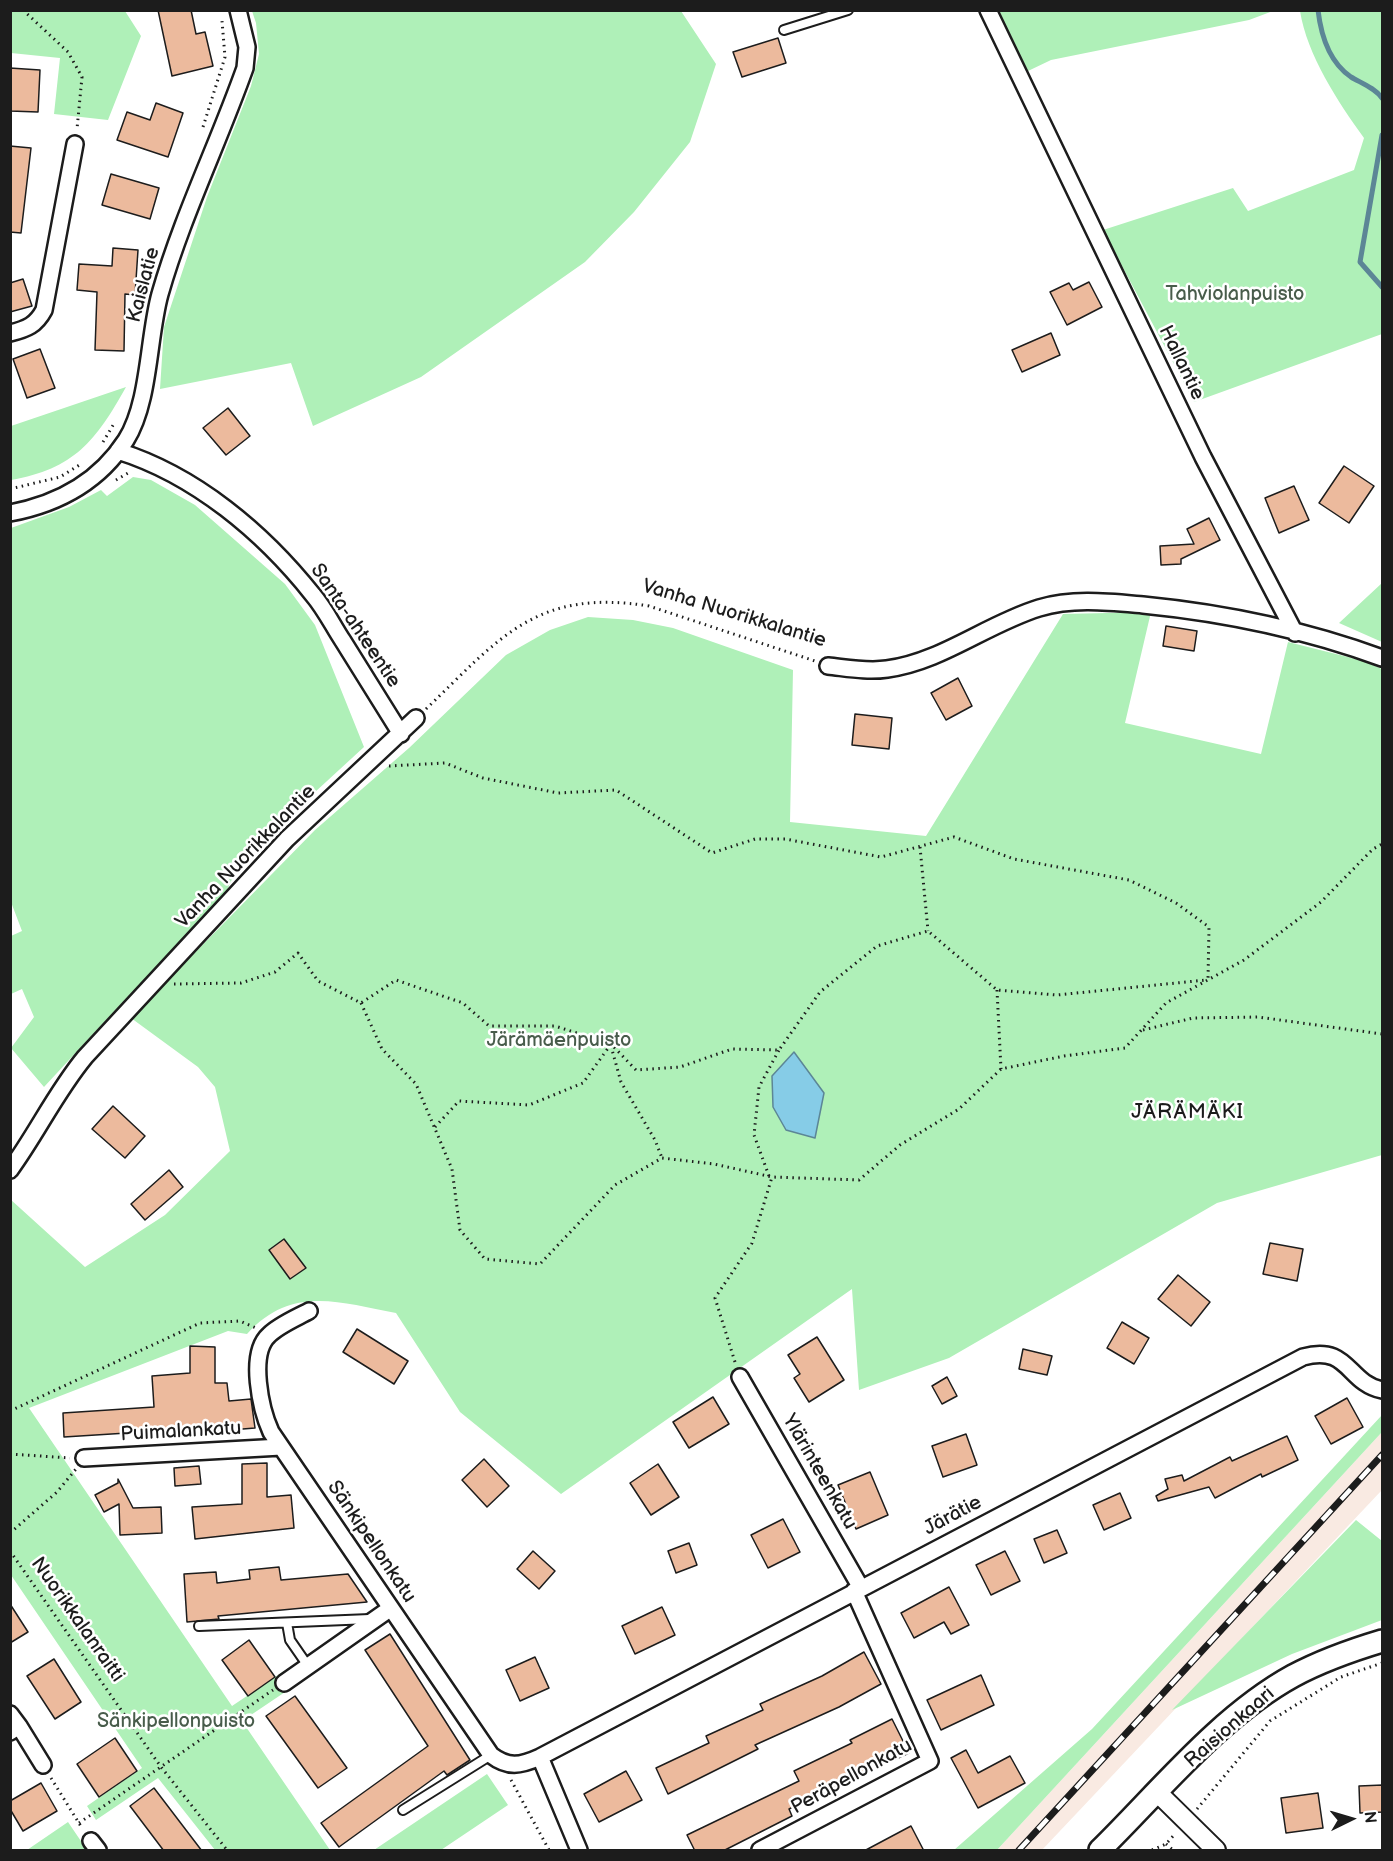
<!DOCTYPE html>
<html>
<head>
<meta charset="utf-8">
<style>
  body { margin:0 }
  #map { position:relative; width:1393px; height:1861px; overflow:hidden; background:#fff; font-family:"Balsamiq Sans",sans-serif }
  canvas { display:block }
  .frame { position:absolute; inset:0; border:12px solid #1c1c1c; pointer-events:none }
  .north { position:absolute; left:1321px; top:1789px; width:60px; height:60px; -webkit-text-stroke:4px #fff; paint-order:stroke; rotate:85deg; font-size:16px; font-weight:700; line-height:24px; text-align:center; color:#1c1c1c }
  .north::after { content:''; display:block; margin:auto; width:21px; height:27px; background:#1c1c1c; clip-path:polygon(50% 0,100% 100%,50% 72%,0 100%) }
</style>
</head>
<body>
<div id="map">
<canvas width="1393" height="1861"></canvas>
<div class="frame"></div>
<div class="north">N</div>
</div>
<script>
const c = document.querySelector('canvas').getContext('2d');
c.lineJoin = 'round';
function paint(path, color) { c.fillStyle = color; c.fill(path, 'evenodd'); }
function strokePath(path, color, width, dash) { c.strokeStyle = color; c.lineWidth = width; c.lineCap = dash ? 'butt' : 'round'; c.setLineDash(dash || []); c.stroke(path); }
function label(font, color, halo, rows, align = 'center') {
  c.font = font + ' "Balsamiq Sans",sans-serif'; c.lineWidth = 5; c.setLineDash([]); c.textBaseline = 'middle'; c.strokeStyle = halo; c.fillStyle = color; for (const [text, x, y, turn = 0] of rows) {
    c.save(); c.translate(x, y); c.rotate((+turn || 0) * Math.PI / 180); c.textAlign = isNaN(turn) ? turn : align; if (halo) c.strokeText(text, 0, 0); c.fillText(text, 0, 0); c.restore();
  }
}
paint(new Path2D(`
  M1382,1432V1490L1042,1850H997Z`), '#f9eae2');
paint(new Path2D(`
  M11,10L125,11L141,36L108,120L54,114L60,58L11,53Z
  M252,11H681L716,64L690,142L634,212L585,262L421,377L313,426L291,363L160,389L164,327L207,197L251,86L259,54L256,23Z
  M999,11H1273L1249,20L1051,60L1028,71Z
  M1300,11H1382V334L1194,402L1103,230L1233,188L1248,211L1354,170L1364,138C1338,102 1307,55 1300,11Z
  M126,387C96,441 74,469 11,480V426Z
  M133,477L151,480L195,505L285,584L315,625L364,747L240,861L213,922L145,985L132,992L44,1087L11,1048L34,1017L22,989L11,994V936L22,931L11,902V528L69,507L101,490L107,496Z
  M1382,583V642L1339,623Z
  M1151,612L1125,723L1261,754L1288,642L1364,661L1382,669V1155L1217,1203L949,1358L859,1390L852,1289L561,1494L460,1412L396,1313C339,1302 291,1285 247,1334L228,1331L29,1408L232,1706L284,1671L294,1686L242,1721L330,1850H215L158,1778L96,1820L87,1806L142,1768L11,1575L10,1199L85,1267L165,1215L230,1151L215,1087L198,1067L131,1018L315,830L409,748L506,655L550,630L588,617L633,620L673,628L793,670L790,822L926,836L1063,614Z
  M1382,1415V1432L997,1850H954L1092,1729Z
  M1356,1520L1382,1541V1620L1292,1654L1172,1710Z
  M487,1774L508,1805L441,1850H374Z
  M68,1822L87,1850H27Z`), '#aff0b8');
const water = new Path2D(`
  M794,1052L824,1093L815,1138L786,1130L773,1107L772,1076Z`);
paint(water, '#86cce7');
strokePath(water, '#5c8696', 1.5);
strokePath(new Path2D(`
  M1318,10C1321,36 1329,62 1351,77C1361,83 1375,88 1382,98
  M1382,135L1360,262L1382,287`), '#5c8696', 5);
const building = new Path2D(`
  M158,10H191L196,34L205,32L213,66L172,76Z
  M778,38L786,63L742,77L733,52Z
  M10,68L40,70L38,112L10,111Z
  M156,103L183,113L168,157L117,140L127,112L150,120Z
  M10,146L31,148L21,233L10,232Z
  M111,174L159,188L150,219L102,205Z
  M113,248L138,250L135,295L125,294L124,351L95,350L97,292L77,290L79,264L112,266Z
  M23,279L32,306L10,312V283Z
  M1089,282L1102,307L1067,325L1050,292L1069,283L1073,290Z
  M1051,333L1060,355L1022,372L1012,350Z
  M40,349L55,388L27,398L13,359Z
  M228,408L250,436L226,455L203,428Z
  M1344,466L1374,486L1349,523L1319,503Z
  M1294,486L1309,520L1279,533L1265,498Z
  M1209,518L1220,540L1181,559V564L1161,565L1160,546L1194,544L1187,529Z
  M1166,626L1197,631L1194,651L1163,646Z
  M958,678L972,706L946,720L931,693Z
  M855,714L892,718L889,749L852,745Z
  M113,1106L145,1136L125,1158L92,1129Z
  M169,1170L183,1187L145,1220L131,1204Z
  M284,1239L306,1268L290,1279L269,1250Z
  M1270,1243L1303,1249L1297,1281L1263,1274Z
  M1178,1275L1210,1302L1191,1326L1158,1299Z
  M1122,1322L1149,1338L1134,1364L1107,1348Z
  M357,1329L408,1361L394,1384L343,1352Z
  M817,1337L844,1380L809,1402L794,1378L800,1374L788,1355Z
  M190,1346L215,1347V1383H227L229,1401L251,1399L255,1428L206,1432V1428L64,1437L63,1413L154,1407L152,1376L190,1373Z
  M1023,1349L1052,1356L1047,1375L1019,1369Z
  M947,1377L957,1396L942,1404L932,1386Z
  M713,1397L729,1424L689,1448L673,1422Z
  M1347,1398L1363,1427L1331,1444L1315,1416Z
  M966,1434L977,1465L943,1477L932,1446Z
  M1287,1436L1298,1460L1262,1477L1261,1474L1215,1498L1209,1487L1158,1501L1156,1496L1168,1489L1165,1479L1182,1475L1184,1481L1230,1457L1232,1461Z
  M484,1459L509,1486L487,1507L462,1480Z
  M267,1463V1497L291,1495L294,1528L195,1539L192,1507L242,1504V1464Z
  M658,1464L679,1497L651,1515L630,1483Z
  M199,1466L201,1484L175,1486L174,1468Z
  M870,1472L888,1515L856,1529L838,1485Z
  M118,1479L133,1508L161,1507L162,1533L120,1535L119,1504L104,1512L95,1495L118,1483Z
  M1120,1493L1131,1518L1104,1530L1093,1505Z
  M783,1519L800,1552L768,1568L751,1535Z
  M1057,1530L1067,1553L1044,1563L1034,1539Z
  M689,1543L697,1565L676,1573L668,1551Z
  M533,1551L555,1571L539,1589L517,1569Z
  M1005,1551L1020,1581L991,1595L976,1565Z
  M279,1567L281,1580L348,1574L367,1602L218,1616L219,1619L187,1622L184,1574L216,1572L217,1583L250,1579L249,1570Z
  M949,1587L969,1625L951,1634L944,1622L914,1638L901,1613Z
  M10,1604L28,1632L10,1643Z
  M662,1607L675,1635L635,1654L622,1626Z
  M390,1634L470,1760L447,1775L444,1771L339,1847L321,1823L428,1746L365,1650Z
  M249,1640L275,1677L248,1696L222,1660Z
  M864,1652L881,1684L839,1707L755,1745L758,1749L668,1794L656,1768L709,1743L706,1736L763,1710L760,1704L822,1676Z
  M535,1657L549,1688L520,1701L506,1670Z
  M54,1659L81,1702L55,1719L27,1676Z
  M981,1675L994,1705L941,1730L927,1700Z
  M295,1696L347,1768L318,1788L266,1716Z
  M892,1719L909,1753L789,1809L792,1816L723,1851H695L687,1835L799,1781L794,1771L852,1743L850,1740Z
  M115,1738L137,1771L99,1797L77,1764Z
  M966,1750L978,1773L1010,1756L1025,1783L978,1808L951,1758Z
  M626,1771L642,1800L599,1822L584,1794Z
  M41,1783L57,1811L23,1831L10,1809V1801Z
  M1383,1785V1812L1360,1813L1359,1786Z
  M154,1788L202,1851H164L130,1806Z
  M1318,1793L1323,1828L1286,1833L1281,1798Z
  M911,1826L924,1851H864Z`);
paint(building, '#ecba9d');
strokePath(building, '#1c1c1c', 1.5);
const service = new Path2D(`
  M784,30L848,10
  M287,1623L290,1640L308,1666
  M199,1626L370,1619
  M403,1810L491,1755`);
const minor = new Path2D(`
  M988,10L1203,457L1295,633
  M10,333C27,329 36,325 44,310L75,144
  M118,451C195,475 263,532 313,595C325,609 333,626 343,641C362,672 382,703 401,734
  M10,513C58,504 99,482 126,440C150,402 148,337 160,294C182,217 218,144 245,68L247,47L238,10
  M828,666C847,668 867,672 887,669C941,662 987,624 1039,608C1073,598 1108,602 1143,605C1224,613 1306,630 1382,658
  M10,1170C37,1133 56,1092 85,1057L287,839L416,718
  M309,1311C296,1318 279,1325 269,1335C248,1354 261,1410 271,1432L491,1755C508,1768 520,1766 540,1757L1303,1357C1349,1344 1347,1383 1382,1390
  M740,1377L861,1588
  M84,1458L281,1447
  M284,1683L391,1608
  M10,1714L19,1726L10,1732
  M19,1726L43,1765
  M540,1757L579,1850
  M91,1841L98,1850
  M760,1850L930,1761L854,1591`);
const tertiary = new Path2D(`
  M1158,1793L1216,1850`);
const secondary = new Path2D(`
  M1100,1850C1159,1792 1220,1716 1293,1676C1321,1661 1352,1650 1382,1641`);
strokePath(service, '#1c1c1c', 12);
strokePath(minor, '#1c1c1c', 20);
strokePath(tertiary, '#1c1c1c', 22);
strokePath(secondary, '#1c1c1c', 26);
strokePath(new Path2D(`
  M23,10L68,52L82,77L77,129
  M203,127L225,57L222,21
  M103,442L115,422
  M116,480L128,473
  M10,489L60,477L81,464
  M426,709C500,638 536,588 649,606L815,661
  M389,766L445,763L483,778L558,793L616,790L712,853L755,839H785L881,857L954,837L1014,859L1129,880L1176,903L1209,927L1208,980
  M920,847L928,931
  M174,984L241,983L275,972L298,953L318,981L361,1003L396,980L463,1003L489,1026H555L611,1044L636,1070L680,1067L732,1049L779,1050L820,992L877,946L928,931L997,990L1057,995L1206,980
  M997,990L1001,1069
  M361,1003L382,1049L416,1084L452,1169L460,1230L485,1259L540,1264L615,1185L662,1158L714,1164L772,1177L859,1180L900,1145L959,1109L1001,1069L1064,1056L1125,1048L1166,1003L1244,960L1321,902L1373,849L1382,844
  M1143,1030L1193,1018L1258,1017L1382,1034
  M611,1046L621,1082L655,1140L662,1158
  M435,1127L459,1101L529,1105L583,1083L611,1044
  M769,1176L754,1135L759,1087L779,1050
  M735,1362L715,1298L752,1243L772,1177
  M10,1411L200,1323L240,1321L256,1328
  M10,1454L70,1458
  M10,1533L57,1492L76,1469
  M10,1551L161,1767L227,1850
  M51,1778L82,1828
  M511,1780L549,1850
  M1197,1809L1270,1721L1341,1677L1382,1663
  M79,1823L273,1690
  M1166,1844L1173,1850
  M1152,1850L1166,1844L1175,1834`), '#1c1c1c', 3, [1.5, 4.5]);
strokePath(service, '#fff', 8);
strokePath(minor, '#fff', 15);
strokePath(tertiary, '#fff', 18);
strokePath(secondary, '#fff', 21);
const rail = new Path2D(`
  M1019,1850L1382,1455`);
strokePath(rail, '#1c1c1c', 7);
strokePath(rail, '#fff', 4.5, [14]);
label('20px', '#1c1c1c', '#fff', [
  ["Kaislatie",144,285,-75],
  ["Hallantie",1181,363,64],
  ["Vanha Nuorikkalantie",734,614,17],
  ["Santa-ahteentie",355,626,56],
  ["Vanha Nuorikkalantie",246,857,-46],
  ["Puimalankatu",181,1432,-3],
  ["Ylärinteenkatu",819,1472,60],
  ["Järätie",953,1516,-28],
  ["Sänkipellonkatu",371,1542,56],
  ["Nuorikkalanraitti",77,1620,55],
  ["Raisionkaari",1230,1728,-41],
  ["Peräpellonkatu",852,1777,-29]
]);
label('20px', '#485c4b', '#fff', [
  ["Tahviolanpuisto",1235,295],
  ["Järämäenpuisto",559,1041],
  ["Sänkipellonpuisto",176,1722]
]);
c.letterSpacing = '1.5px';
label('21px', '#1c1c1c', '#fff', [
  ["JÄRÄMÄKI",1188,1113]
]);
c.letterSpacing = '0px';
</script>
</body>
</html>
